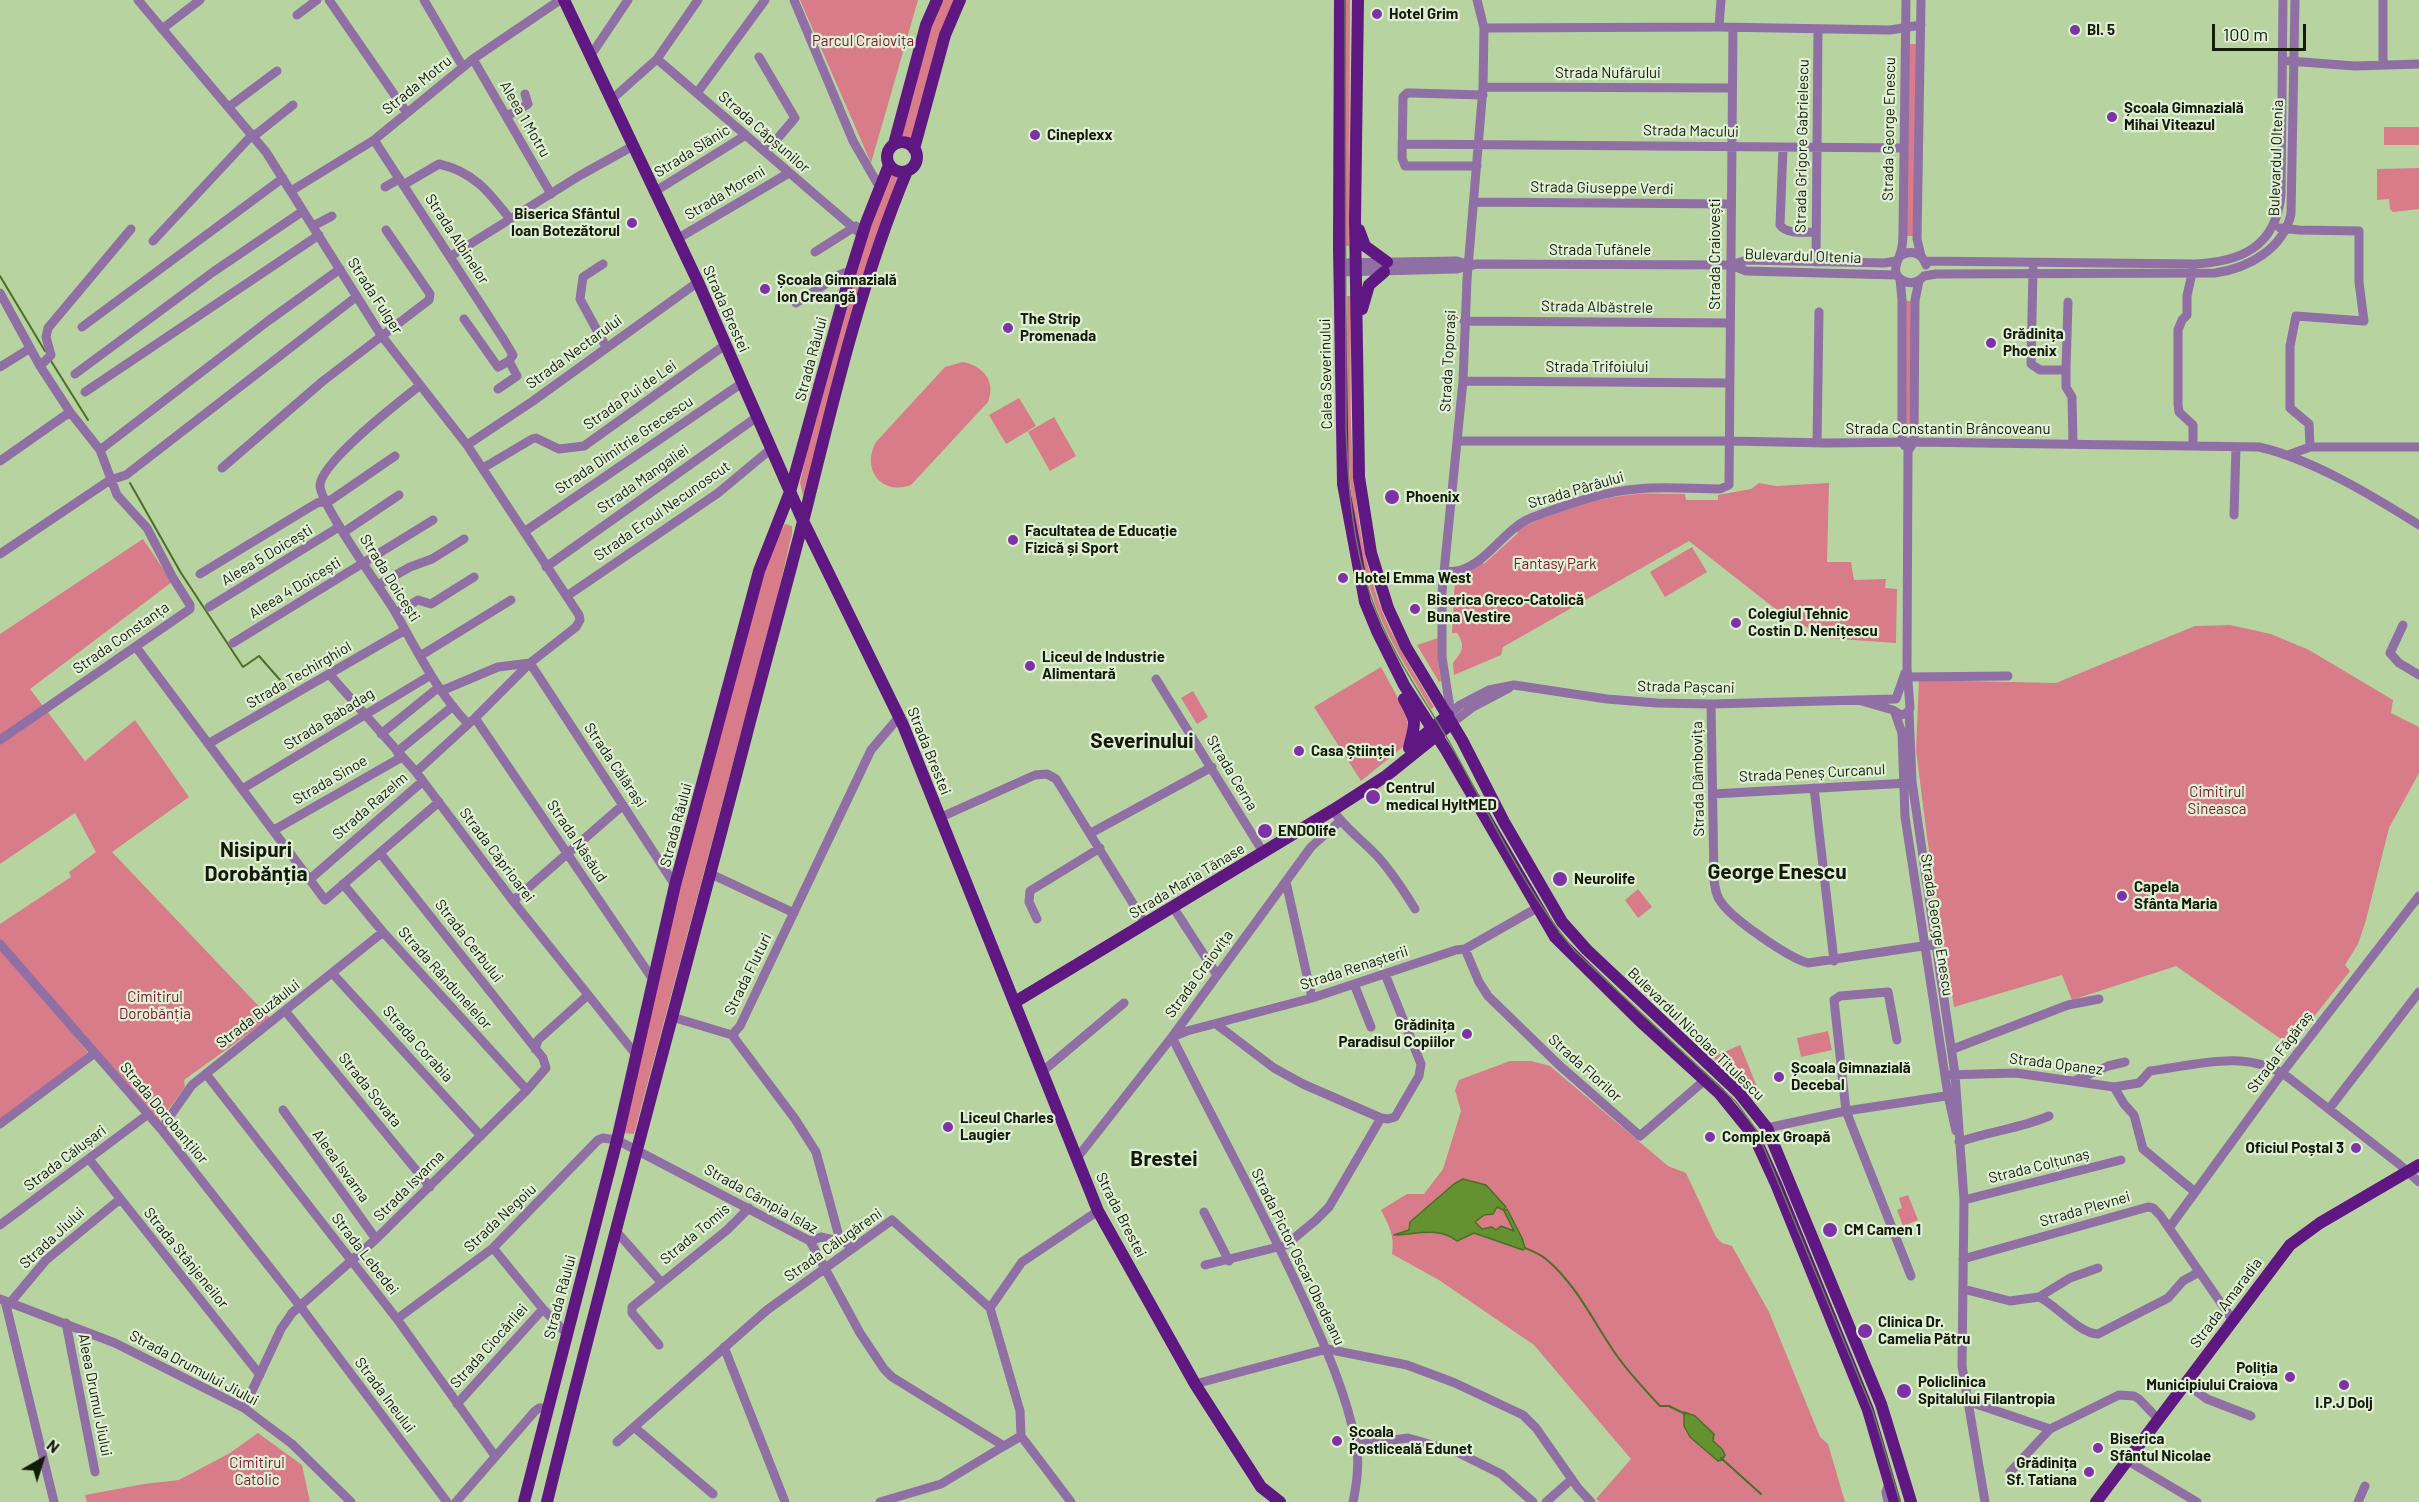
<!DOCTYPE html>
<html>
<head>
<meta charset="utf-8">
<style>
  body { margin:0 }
  #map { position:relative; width:2419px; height:1502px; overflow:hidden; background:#b7d3a0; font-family:Barlow,sans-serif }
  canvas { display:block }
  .north { position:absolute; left:12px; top:1430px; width:60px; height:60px; -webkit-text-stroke:4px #e0efd5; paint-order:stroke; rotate:39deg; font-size:16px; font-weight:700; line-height:24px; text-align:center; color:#121c09 }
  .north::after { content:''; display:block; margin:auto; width:21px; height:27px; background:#121c09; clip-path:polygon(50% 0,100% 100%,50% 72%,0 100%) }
  .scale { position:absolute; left:2212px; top:24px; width:94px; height:27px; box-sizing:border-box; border:3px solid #121c09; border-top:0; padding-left:8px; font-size:18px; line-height:21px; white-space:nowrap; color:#121c09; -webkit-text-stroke:4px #e0efd5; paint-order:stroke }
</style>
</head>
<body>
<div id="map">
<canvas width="2419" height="1502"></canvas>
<div class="north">N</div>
<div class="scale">100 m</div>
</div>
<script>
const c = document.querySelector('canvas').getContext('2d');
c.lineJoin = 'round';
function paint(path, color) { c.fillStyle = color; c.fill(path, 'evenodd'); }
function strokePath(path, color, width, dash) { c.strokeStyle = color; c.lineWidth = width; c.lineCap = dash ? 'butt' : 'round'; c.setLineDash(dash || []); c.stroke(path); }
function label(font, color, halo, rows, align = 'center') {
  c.font = font + ' Barlow,sans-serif'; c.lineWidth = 4.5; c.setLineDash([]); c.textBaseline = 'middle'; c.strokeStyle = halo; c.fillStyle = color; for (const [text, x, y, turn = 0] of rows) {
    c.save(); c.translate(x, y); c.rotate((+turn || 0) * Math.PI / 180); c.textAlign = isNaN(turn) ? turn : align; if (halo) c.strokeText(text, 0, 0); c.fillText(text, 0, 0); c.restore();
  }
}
paint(new Path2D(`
  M800,0H918L871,163Z
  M940,0H954L912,140L898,136L929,27Z
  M1346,0H1350L1349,246H1345Z
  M1908,44H1918L1914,236H1905Z
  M2384,127H2419V145H2384Z
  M2419,168V209L2393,212L2390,209L2389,199L2377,200V169Z
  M888,172L899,178L804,499L800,483L812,427L855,272Z
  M1347,296H1351C1351,395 1345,498 1376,594C1389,635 1413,670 1434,707L1431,709C1410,672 1385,636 1372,595C1341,500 1347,395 1347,296Z
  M1904,301H1914L1913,426H1903Z
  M963,362C984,366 996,382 988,402L911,485C881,496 861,469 876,442L945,367Z
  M1019,398L1036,426L1006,444L989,415Z
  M1054,417L1076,456L1050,471L1028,432Z
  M1759,483L1776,486L1829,483L1827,562H1851L1854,580L1886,579L1885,588L1897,589L1896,643L1825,638L1773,607L1689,541L1503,647L1501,655L1454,675L1453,663C1462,652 1466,646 1457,633H1452L1455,578L1466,573L1481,561L1484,564L1518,533L1516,530C1553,513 1597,497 1638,494C1653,493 1669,494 1685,494L1686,500H1718V495L1751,489Z
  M785,524L792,526V534L775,606L634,1134L623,1133L683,872L735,683L766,560Z
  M143,539L172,582L30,689L85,761L135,720L189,797L112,852L270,1018L184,1080L185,1087L159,1122L2,945L88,1053L0,1120V924L71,877L69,872L96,852L75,813L0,864V634Z
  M1692,547L1707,572L1665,597L1650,572Z
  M2230,625L2271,634L2309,650L2393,700L2391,713L2419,727V773L2389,828L2366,920L2358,944L2345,965L2350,971L2291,1046L2176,966L2072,1000L2062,975L1954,1007L1927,837L1916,750L1919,680L2056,683L2195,626Z
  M1438,638V660L1441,681L1439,682L1417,645Z
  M1381,667L1406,713L1408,729L1404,746L1361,781L1314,707Z
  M1193,691L1208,717L1197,724L1181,698Z
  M1638,889L1652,907L1638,918L1625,900Z
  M1828,1031L1832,1050L1801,1057L1797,1038Z
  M1740,1045L1762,1099L1757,1101L1713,1057Z
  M1510,1061H1531L1550,1066L1668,1166L1686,1173L1716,1237L1722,1243L1732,1246L1769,1312L1820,1437L1828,1444L1845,1502H1600L1596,1499L1631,1459L1534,1345L1439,1280L1392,1254C1395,1236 1389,1226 1381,1210L1407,1194H1424L1443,1169L1461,1111L1455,1090L1459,1080Z
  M1908,1195L1918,1220L1903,1226L1897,1210L1902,1208L1899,1198Z
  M258,1433L302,1465L310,1502H87L85,1495L144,1484L179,1480L230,1453Z`), '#d87c89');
const water = new Path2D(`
  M1463,1179L1486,1185L1506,1207L1503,1210L1497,1207L1493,1214L1484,1215L1475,1222L1482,1229L1492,1227L1496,1230L1501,1226L1514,1231L1504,1211L1507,1209L1522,1238L1525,1248L1523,1250L1474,1233L1457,1241C1439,1226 1414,1235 1394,1235L1409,1230L1410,1222L1454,1184Z
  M1684,1412L1695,1416L1714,1434L1713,1441L1722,1449L1725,1455L1722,1460L1718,1461L1690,1437L1684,1426Z`);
paint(water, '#649231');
strokePath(water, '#4b6f25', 1.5);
strokePath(new Path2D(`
  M0,276L45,351
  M51,361L88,420
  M130,483L181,573L243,667L259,656L288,689
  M1525,1248C1532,1251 1540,1254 1546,1259C1576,1284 1593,1321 1615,1353C1628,1372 1644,1389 1660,1406H1669L1685,1414
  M1721,1458L1761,1494`), '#4b6f25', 2);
strokePath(new Path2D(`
  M138,0L266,152L381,335L467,445L579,615L580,620L576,627L530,663L475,718L416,772
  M329,0L407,113
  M424,0L463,67
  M794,0L853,141L880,188
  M1906,0L1903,231C1903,238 1903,245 1901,251C1898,262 1889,274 1904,281C1911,285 1917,282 1922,278
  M297,15L317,0
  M1719,27L1721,0
  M1484,28L1719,27L1890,30L1921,25
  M162,29L200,0
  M591,55L628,0
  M759,57L795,118L766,152
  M473,59L551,194
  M657,59L862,235
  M2289,61L2355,66L2419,64
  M2383,65V0
  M1483,87L1731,88
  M697,93L765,0
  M611,100L657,59L698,0
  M230,106L277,71
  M507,116L528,104L525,94
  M254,136L293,105
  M374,140L504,340L513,355L509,361L498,367L464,319
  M1402,144L1903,148
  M1783,148L1780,225C1787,235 1805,232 1816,232
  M1477,166H1405L1402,158L1403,97L1407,93H1412L1483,95
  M403,185L439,164C474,172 489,192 510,219
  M385,187L399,179
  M291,191L374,140L473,59L560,0
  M654,192L746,135
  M1474,202L1730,204
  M313,226L332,216
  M2280,228L2299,230L2359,231V282L2364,321L2296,316L2290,346V408L2309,424L2310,447
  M677,239L789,173
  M153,241L253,134
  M815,252L856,226
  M451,256L579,176L633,146
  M1921,256L1917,239L1921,0
  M1899,257C1910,249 1922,252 1926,265
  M1925,261L2194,264C2241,262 2275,247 2281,196L2283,0
  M1816,262L1818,30
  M1339,263L1457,261L1469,265
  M603,264L583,277L580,299L606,347
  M1731,265L1746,271L1897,275
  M2033,269L2031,364L2040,370H2066
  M2193,269L2187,296V315L2182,320L2178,330V404L2179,412L2193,425V446
  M1339,272L1456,269L1477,264L1731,265L1747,260L1884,263L1896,261
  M1924,276L1936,274L2215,273C2249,268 2283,249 2291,214L2295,0
  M1900,279L1902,300V442L1905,446
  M0,293L40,366L70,412L100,450L117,495L147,528L173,578L190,605V609L0,740
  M2068,302L2066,370V387L2072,397L2073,444
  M796,303L841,274L851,271
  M1464,321L1730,323
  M82,327L283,178
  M40,366L51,355L46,337L48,328L131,229
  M0,367L29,349
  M75,374L213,272L303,211
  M1463,381L1730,383
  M419,386C399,402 322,461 320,485C319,503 381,589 394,610C409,636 423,664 440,689C448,701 458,713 468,724
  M498,389L517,376L509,361
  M85,392L319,235
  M1458,441H1730L1827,443L1914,442L2259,447C2312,459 2373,496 2419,525
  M1817,443L1819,312
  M467,445L533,401L698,282
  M100,450L268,321L340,269
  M2288,455L2310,447H2419
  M0,461L70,412
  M222,468L323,381L429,300L430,294L386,230
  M483,468L532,439L536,438L559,449L584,446L725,345
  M2234,515L2236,447
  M344,532L399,495
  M524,532L742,383
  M0,554L110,480L126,475L356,297
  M546,567L757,417
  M1443,572C1449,571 1456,572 1461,570C1489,561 1504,529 1531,518C1562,506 1604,491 1637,489C1664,486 1693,489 1720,489L1729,485L1733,28
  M200,574L302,512L317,503L331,500L395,456
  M378,585L410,567L432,559L464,539
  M567,596L718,493L772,448
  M209,607L339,527
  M396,613L418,600L431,604L474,577
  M2403,625L2390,653L2399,663L2419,675
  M233,643L433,520
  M136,647L325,900L439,802
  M420,656L511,600
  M330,675L416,772L513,901L637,1056
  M1908,677L2008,676
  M1156,679L1263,852
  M441,691L498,667L530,663L675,885
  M1896,699L1905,673
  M1858,700L1893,710L1901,715L1907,713L1910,708L1907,668L1908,451L1914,442L1915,300L1919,281
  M1711,704L1714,880C1715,888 1716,896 1721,902C1732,919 1789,958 1808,963L1936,944
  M1909,711L1912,782L1955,1074L1964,1200L1962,1366L1985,1502
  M1895,713L1902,733L1905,817L1948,1095L1956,1131
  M1448,715L1460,705L1489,690L1514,685L1607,699L1657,703L1711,704L1895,699
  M475,718L654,981
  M1452,721L1442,657V592L1463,381L1467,280L1483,87L1484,28L1477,0
  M1452,723L1473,707L1509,688
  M381,734L439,687
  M208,744L405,630
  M397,752L453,706
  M1814,788L1834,961
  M242,789L431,675
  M1713,794L1908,783
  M1333,810C1345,829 1364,841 1379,858C1393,874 1404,891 1415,909
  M939,818L1035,775L1047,774L1056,779L1145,923
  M274,830L402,757
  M1091,833L1212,767
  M711,874L794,913
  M310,879L423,781
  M1286,882L1312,998
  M343,884L383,932L527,1090
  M513,901L623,805
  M1173,907L1217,975
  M1037,919L1029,902L1030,891L1100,848
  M0,944L161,1129L300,1306L447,1502
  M1465,949L1479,982L1488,996L1559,1065L1640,1136L1705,1080
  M333,974L481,1136
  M1354,984L1371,1027
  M286,1012L430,1187
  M672,1017L732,1035
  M1216,1024L1274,1068L1303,1084L1381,1118L1388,1119L1395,1117L1419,1076L1421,1064L1385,974
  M732,1035L740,1026L871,750L899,717
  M732,1035L795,1119L816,1152L840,1240
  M1897,1040L1888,992L1840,996L1834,1000L1846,1111L1911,1276
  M535,1049L538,1040L587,996
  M1953,1049L2068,1005L2099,999
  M1043,1071L1124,1003
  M206,1074L397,1319L495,1456
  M1945,1075L2016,1073L2114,1087L2139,1083L2150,1071C2197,1065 2248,1048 2289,1078L2399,1164L2419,1182
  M2074,1081L2108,1066L2125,1062
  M2114,1087L2124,1104L2134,1115L2143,1149L2195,1192
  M2329,1109L2419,992
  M283,1110L376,1239
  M0,1124L95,1053
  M1767,1128L1846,1111L1952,1095
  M161,1129L192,1085L383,932
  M1959,1142C1989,1131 2019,1129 2049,1116
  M1077,1158L1172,1037L1311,847L1340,821
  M89,1159L260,1375
  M1964,1200L2121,1160
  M1204,1212L1229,1261
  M0,1225L147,1115
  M2169,1228L2282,1073L2419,896
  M615,1230L661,1282
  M810,1241L821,1237L855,1245
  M493,1248L543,1309L566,1333
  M1963,1259L2148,1207L2153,1208L2160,1215L2232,1319
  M1205,1265L1286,1245L1316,1220L1329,1207L1381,1118
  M1963,1289L2010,1301L2039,1297C2055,1304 2081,1335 2098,1334L2168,1298L2183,1281L2199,1272
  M2039,1297L2070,1278L2098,1268
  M0,1299L115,1343L244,1408L292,1444L351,1502
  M5,1301L54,1502
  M10,1303L46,1260L119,1200
  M990,1308L1022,1262L1098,1211
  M397,1319L493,1248L598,1140L603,1138L617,1140L810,1241L860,1333L884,1369L892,1377L1004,1446L1021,1436L1071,1502
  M66,1323L95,1472
  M659,1345L632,1313V1307L727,1230L749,1208
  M724,1347L785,1502
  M2185,1383L2207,1399L2251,1416
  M1195,1384L1327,1349L1407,1365L1455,1383L1523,1415L1536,1428L1578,1488L1591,1502
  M1967,1401L2050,1429
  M457,1404L543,1309
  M244,1408L281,1329L292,1313L376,1239L527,1090L546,1068L543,1058L380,853
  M634,1427L713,1494
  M617,1442L767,1310L892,1220L990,1308L1020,1411L1021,1436
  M1356,1445L1408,1438L1457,1452L1501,1474L1533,1502
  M2128,1461L2197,1502
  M2010,1472L2050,1429L2119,1395L2134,1396L2139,1399L2159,1420
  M456,1502L535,1411L539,1408H547
  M880,1502L941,1484L1004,1446
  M1353,1502C1357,1483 1360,1463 1356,1443C1346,1393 1326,1348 1305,1302C1264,1212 1216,1126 1172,1037L1187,1031L1312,998L1456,950L1465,949L1537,908
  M1546,1502L1572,1479
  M1888,1502L1886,1492L1890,1481
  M2358,1502L2365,1486`), '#906fa5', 9);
strokePath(new Path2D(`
  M564,0L698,282L803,521L903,725L1098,1211L1195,1384L1261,1487L1280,1502
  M1340,0L1339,247L1343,484L1365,602L1377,631L1404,685L1446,750L1555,937L1640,1021L1719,1093L1754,1136L1776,1184L1868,1410L1895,1502
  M1358,0L1355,220L1359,477L1371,553L1388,608L1406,647L1462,740L1504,822L1562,922L1587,950L1739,1093L1767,1128L1881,1404L1911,1502
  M887 157a15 15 0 1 1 30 0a15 15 0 1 1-30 0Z
  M894,144L926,25L937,0
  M914,149L945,35L960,0
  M1359,230L1365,246L1387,262
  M1362,309L1369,285L1384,272
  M1404,699C1418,724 1415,722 1409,748
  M1412,745L1448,715
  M1015,1002L1333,810L1386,776L1452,723
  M524,1502L617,1140L675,885L759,571L790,492L851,271L866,223L889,165
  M547,1502C609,1246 680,992 746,737C766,659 788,581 808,502C835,392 863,276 907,171
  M2096,1502L2290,1245L2320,1223L2419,1165`), '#5f1782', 12);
strokePath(new Path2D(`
  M1345,0L1346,427C1348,483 1352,543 1371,597C1389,651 1423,696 1451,745C1490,815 1524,890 1575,951L1736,1102L1757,1131L1873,1412L1900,1502`), '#6a7e5a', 1.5);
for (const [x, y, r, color] of [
  [1377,14,6,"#7d33a5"],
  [2075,30,6,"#7d33a5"],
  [2112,117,6,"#7d33a5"],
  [1035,135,6,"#7d33a5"],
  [632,223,6,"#7d33a5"],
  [765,289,6,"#7d33a5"],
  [1008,328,6,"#7d33a5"],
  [1991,343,6,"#7d33a5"],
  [1392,497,8,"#7d33a5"],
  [1013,540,6,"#7d33a5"],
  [1343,578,6,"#7d33a5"],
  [1415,609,6,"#7d33a5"],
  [1736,623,6,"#7d33a5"],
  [1030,666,6,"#7d33a5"],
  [1299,751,6,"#7d33a5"],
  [1373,797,8,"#7d33a5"],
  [1265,831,8,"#7d33a5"],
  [1560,879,8,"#7d33a5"],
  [2122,896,6,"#7d33a5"],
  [1467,1034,6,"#7d33a5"],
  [1779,1077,6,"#7d33a5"],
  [948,1127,6,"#7d33a5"],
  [1710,1137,6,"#7d33a5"],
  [2356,1148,6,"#7d33a5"],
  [1830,1230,8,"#7d33a5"],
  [1865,1331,8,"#7d33a5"],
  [2290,1377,6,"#7d33a5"],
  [2344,1385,6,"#7d33a5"],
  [1904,1391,8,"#7d33a5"],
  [1337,1441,6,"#7d33a5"],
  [2098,1448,6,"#7d33a5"],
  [2089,1472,6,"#7d33a5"]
]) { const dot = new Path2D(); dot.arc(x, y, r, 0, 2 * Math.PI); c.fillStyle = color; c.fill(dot); strokePath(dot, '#e0efd5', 2); }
label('bold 15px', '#121c09', '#e0efd5', [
  ["Hotel Grim",1389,14],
  ["Bl. 5",2087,30],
  ["Școala Gimnazială",2124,108],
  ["Mihai Viteazul",2124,125],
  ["Cineplexx",1047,135],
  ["Biserica Sfântul",620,214,"right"],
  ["Ioan Botezătorul",620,231,"right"],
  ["Școala Gimnazială",777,280],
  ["Ion Creangă",777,297],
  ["The Strip",1020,319],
  ["Promenada",1020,336],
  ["Grădinița",2003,334],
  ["Phoenix",2003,351],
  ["Phoenix",1406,497],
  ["Facultatea de Educație",1025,531],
  ["Fizică și Sport",1025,548],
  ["Hotel Emma West",1355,578],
  ["Biserica Greco-Catolică",1427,600],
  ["Buna Vestire",1427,617],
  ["Colegiul Tehnic",1748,614],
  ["Costin D. Nenițescu",1748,631],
  ["Liceul de Industrie",1042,657],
  ["Alimentară",1042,674],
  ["Casa Științei",1311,751],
  ["Centrul",1386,788],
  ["medical HyltMED",1386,805],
  ["ENDOlife",1278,831],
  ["Neurolife",1574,879],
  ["Capela",2134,887],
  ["Sfânta Maria",2134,904],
  ["Grădinița",1455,1025,"right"],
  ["Paradisul Copiilor",1455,1042,"right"],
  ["Școala Gimnazială",1791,1068],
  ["Decebal",1791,1085],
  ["Liceul Charles",960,1118],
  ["Laugier",960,1135],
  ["Complex Groapă",1722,1137],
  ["Oficiul Poștal 3",2344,1148,"right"],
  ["CM Camen 1",1844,1230],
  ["Clinica Dr.",1878,1322],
  ["Camelia Pătru",1878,1339],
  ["Poliția",2278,1368,"right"],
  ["Municipiului Craiova",2278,1385,"right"],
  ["Policlinica",1918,1382],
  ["Spitalului Filantropia",1918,1399],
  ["I.P.J Dolj",2344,1403,"center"],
  ["Școala",1349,1432],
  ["Postliceală Edunet",1349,1449],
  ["Biserica",2110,1439],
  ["Sfântul Nicolae",2110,1456],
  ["Grădinița",2077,1463,"right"],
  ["Sf. Tatiana",2077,1480,"right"]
], 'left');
label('15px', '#7b1732', '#e0efd5', [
  ["Parcul Craiovița",863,41],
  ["Fantasy Park",1555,564],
  ["Cimitirul",2217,792],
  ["Sineasca",2217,809],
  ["Cimitirul",155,997],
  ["Dorobănția",155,1014],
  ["Cimitirul",257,1463],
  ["Catolic",257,1480]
]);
label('15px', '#121c09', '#e0efd5', [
  ["Strada Nufărului",1608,73],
  ["Strada Motru",417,85,-39],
  ["Aleea 1 Motru",525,119,60],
  ["Strada George Enescu",1889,129,-89],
  ["Strada Macului",1691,131,1],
  ["Strada Căpșunilor",764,132,41],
  ["Strada Grigore Gabrielescu",1802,146,-89],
  ["Strada Slănic",692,151,-32],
  ["Bulevardul Oltenia",2276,158,-88],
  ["Strada Giuseppe Verdi",1602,188,1],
  ["Strada Moreni",725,193,-31],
  ["Strada Albinelor",457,239,57],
  ["Strada Tufănele",1600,250],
  ["Strada Craiovești",1715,254,-90],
  ["Bulevardul Oltenia",1803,256,2],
  ["Strada Fulger",375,296,57],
  ["Strada Albăstrele",1597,307,1],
  ["Strada Brestei",726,309,66],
  ["Strada Nectarului",574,352,-36],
  ["Strada Râului",811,359,-75],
  ["Strada Toporași",1448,361,-87],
  ["Strada Trifoiului",1597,367],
  ["Calea Severinului",1326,374,-91],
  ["Strada Pui de Lei",630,395,-35],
  ["Strada Constantin Brâncoveanu",1948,429],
  ["Strada Dimitrie Grecescu",624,445,-34],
  ["Strada Mangaliei",643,479,-35],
  ["Strada Pârâului",1576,490,-16],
  ["Strada Eroul Necunoscut",662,511,-35],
  ["Aleea 5 Doicești",267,555,-31],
  ["Strada Doicești",390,578,58],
  ["Aleea 4 Doicești",295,588,-31],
  ["Strada Constanța",121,638,-35],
  ["Strada Techirghiol",299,675,-30],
  ["Strada Pașcani",1686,687,1],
  ["Strada Babadag",329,719,-32],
  ["Strada Brestei",929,751,68],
  ["Strada Călărași",615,765,56],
  ["Strada Cerna",1232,773,59],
  ["Strada Peneș Curcanul",1812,773,-3],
  ["Strada Dâmbovița",1698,779,-91],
  ["Strada Sinoe",330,780,-30],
  ["Strada Razelm",370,806,-41],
  ["Strada Râului",676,825,-75],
  ["Strada Năsăud",577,841,56],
  ["Strada Căprioarei",497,855,53],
  ["Strada Maria Tănase",1187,881,-31],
  ["Strada George Enescu",1937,925,81],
  ["Strada Cerbului",469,941,52],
  ["Strada Renașterii",1354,968,-18],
  ["Strada Fluturi",748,974,-64],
  ["Strada Craiovița",1199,974,-54],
  ["Strada Rândunelelor",445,978,48],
  ["Strada Buzăului",258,1014,-38],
  ["Bulevardul Nicolae Titulescu",1696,1034,44],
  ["Strada Corabia",418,1044,48],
  ["Strada Făgăraș",2280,1052,-53],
  ["Strada Opanez",2056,1064,7],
  ["Strada Florilor",1585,1068,42],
  ["Strada Sovata",370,1090,51],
  ["Strada Dorobanților",164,1113,50],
  ["Strada Călușari",65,1158,-37],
  ["Aleea Isvarna",341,1166,54],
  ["Strada Colțunaș",2039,1166,-14],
  ["Strada Isvarna",409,1186,-45],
  ["Strada Câmpia Islaz",761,1199,29],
  ["Strada Plevnei",2085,1209,-16],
  ["Strada Brestei",1121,1215,63],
  ["Strada Negoiu",500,1218,-43],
  ["Strada Tomis",695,1234,-40],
  ["Strada Jiului",52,1238,-43],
  ["Strada Călugăreni",833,1245,-35],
  ["Strada Lebedei",365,1254,52],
  ["Strada Pictor Oscar Obedeanu",1298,1257,64],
  ["Strada Stânjeneilor",186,1258,51],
  ["Strada Râului",560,1297,-75],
  ["Strada Amaradia",2226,1303,-53],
  ["Strada Ciocârliei",489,1346,-48],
  ["Strada Drumului Jiului",194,1368,28],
  ["Aleea Drumul Jiului",95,1395,79],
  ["Strada Ineului",385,1395,53]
]);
label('bold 21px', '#121c09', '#e0efd5', [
  ["Severinului",1142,741],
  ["Nisipuri",256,850],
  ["Dorobănția",256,874],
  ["George Enescu",1777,872],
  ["Brestei",1164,1159]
]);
</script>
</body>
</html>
